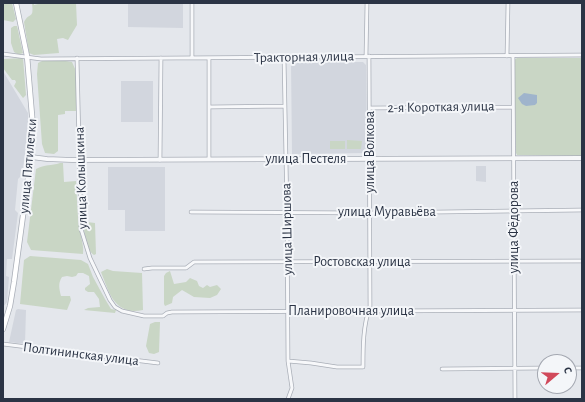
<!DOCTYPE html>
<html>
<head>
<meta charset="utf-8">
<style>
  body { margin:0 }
  #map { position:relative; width:585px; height:402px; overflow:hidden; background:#e4e7ec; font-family:"Alegreya Sans",sans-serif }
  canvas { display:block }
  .frame { position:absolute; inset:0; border:4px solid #2b3445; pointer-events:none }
  .north { position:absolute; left:537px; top:354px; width:40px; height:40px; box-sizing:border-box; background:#f4f6f9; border:1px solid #a4a8b1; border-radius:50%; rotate:71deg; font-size:11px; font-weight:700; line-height:16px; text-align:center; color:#2b3445 }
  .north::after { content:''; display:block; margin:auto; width:14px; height:18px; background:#d1495b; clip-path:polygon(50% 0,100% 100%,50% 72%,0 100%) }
</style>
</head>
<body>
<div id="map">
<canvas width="585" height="402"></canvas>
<div class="frame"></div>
<div class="north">С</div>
</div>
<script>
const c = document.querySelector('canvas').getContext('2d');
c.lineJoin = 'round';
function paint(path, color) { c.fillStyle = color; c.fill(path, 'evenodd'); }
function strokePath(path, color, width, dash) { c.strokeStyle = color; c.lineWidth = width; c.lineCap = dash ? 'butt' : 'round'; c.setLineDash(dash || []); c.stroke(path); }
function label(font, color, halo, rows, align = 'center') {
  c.font = font + ' "Alegreya Sans",sans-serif'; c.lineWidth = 4; c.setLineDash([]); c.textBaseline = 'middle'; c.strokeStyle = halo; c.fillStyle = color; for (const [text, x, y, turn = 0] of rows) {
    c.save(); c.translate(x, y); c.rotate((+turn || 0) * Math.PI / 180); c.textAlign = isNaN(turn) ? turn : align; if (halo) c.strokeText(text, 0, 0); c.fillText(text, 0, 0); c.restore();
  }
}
paint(new Path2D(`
  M128,3H183V28L128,27Z
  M291,62H363L366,65L367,153L292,154Z
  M3,71L28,113V134L22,175L18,179L15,210L18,213L12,259H7L6,276L9,277L7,302L3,307Z
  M121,81H153V122H121Z
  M476,166H486V182L476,181Z
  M108,167H165V231H125V210H108Z
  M18,309L26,310L25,344L9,342L16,310Z`), '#d2d6de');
paint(new Path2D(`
  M3,3H12L16,19L13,22L3,20Z
  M32,3H34V5L42,3H76L77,25L68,40L63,38L57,39L59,53L34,55L29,53L24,22C30,11 34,20 32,3Z
  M14,26H17L23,53C19,55 17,54 14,52L11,43V28Z
  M23,58L26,95L23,98L14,86L16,82L15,80H12L3,68L4,59Z
  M517,58H582V156L517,155L516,153L514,60Z
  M42,61H66L72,62L76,71V111H65V114L58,115V151L54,154L45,153L42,144L37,74L38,63Z
  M347,140L362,141L361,149H347Z
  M330,141H345V149H330Z
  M60,163H63L64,182L76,181C77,196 77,211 79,226C80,236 84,243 83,254L31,250L27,242L36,169C45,164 51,166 60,163Z
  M87,222L95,223L96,254L94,255C85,249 85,233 83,223Z
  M30,256L81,260L88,264L93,277L105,299L111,309L116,310L115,313L84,310L88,308L100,307L99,299L94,292H88L85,290V288L90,284L89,276L83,273H78L76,276L72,277L67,276L62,277C58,283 59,288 61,296H70L71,300L67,310L20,304L24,260Z
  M107,269L113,271L142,273L143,310C114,316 109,292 101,272Z
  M170,271L174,284L186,282L190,278L197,281L199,286L203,288L207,285L210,287L217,285L221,289L217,295L210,298L194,297L182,290L173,297L172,303L165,306L164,304V276L166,273Z
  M155,322H160L159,352L154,354L149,353L146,346L150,324Z`), '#c9d6c5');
paint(new Path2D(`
  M524,93L537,95V103L535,105L526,106L522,104L518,98Z`), '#9fb4cc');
const minor = new Path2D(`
  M3,54L41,59L582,55
  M366,56L367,3
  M507,56L508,3
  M513,56L515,399
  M192,57V3
  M284,57L287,212L288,361L292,388L288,399
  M77,58L81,229L90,258L110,300L115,307L122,311L144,316H163L167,313L172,312L582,310
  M209,107L285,106
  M370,108L513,107
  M209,159V58
  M160,160L161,58
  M191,212L370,213L582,210
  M144,269L152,268H186L194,262L582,261
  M3,344L158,363
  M288,361L311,363L337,367H363C363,346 363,326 370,306L369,56
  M569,368H582
  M442,369L545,368`);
const tertiary = new Path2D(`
  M31,157L47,159L72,160L582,158`);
const secondary = new Path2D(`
  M3,329L10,306L14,282L32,149L33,127L27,56L16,3`);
strokePath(minor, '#a9aeb7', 4.5);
strokePath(tertiary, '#a9aeb7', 5.5);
strokePath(secondary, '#a9aeb7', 6);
strokePath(minor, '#f7f8fa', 3);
strokePath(tertiary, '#f7f8fa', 4);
strokePath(secondary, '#fff', 4.5);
label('14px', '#2b3445', '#f4f6f9', [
  ["Тракторная улица",304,57,-1],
  ["2-я Короткая улица",441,107,-1],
  ["улица Волкова",370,152,-90],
  ["улица Пестеля",306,159],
  ["улица Пятилетки",28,166,-85],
  ["улица Колышкина",81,178,-92],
  ["улица Муравьёва",387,212],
  ["улица Фёдорова",514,227,-90],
  ["улица Ширшова",287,229,-91],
  ["Ростовская улица",362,262],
  ["Планировочная улица",351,311],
  ["Полтининская улица",81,354,7]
]);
</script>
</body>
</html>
